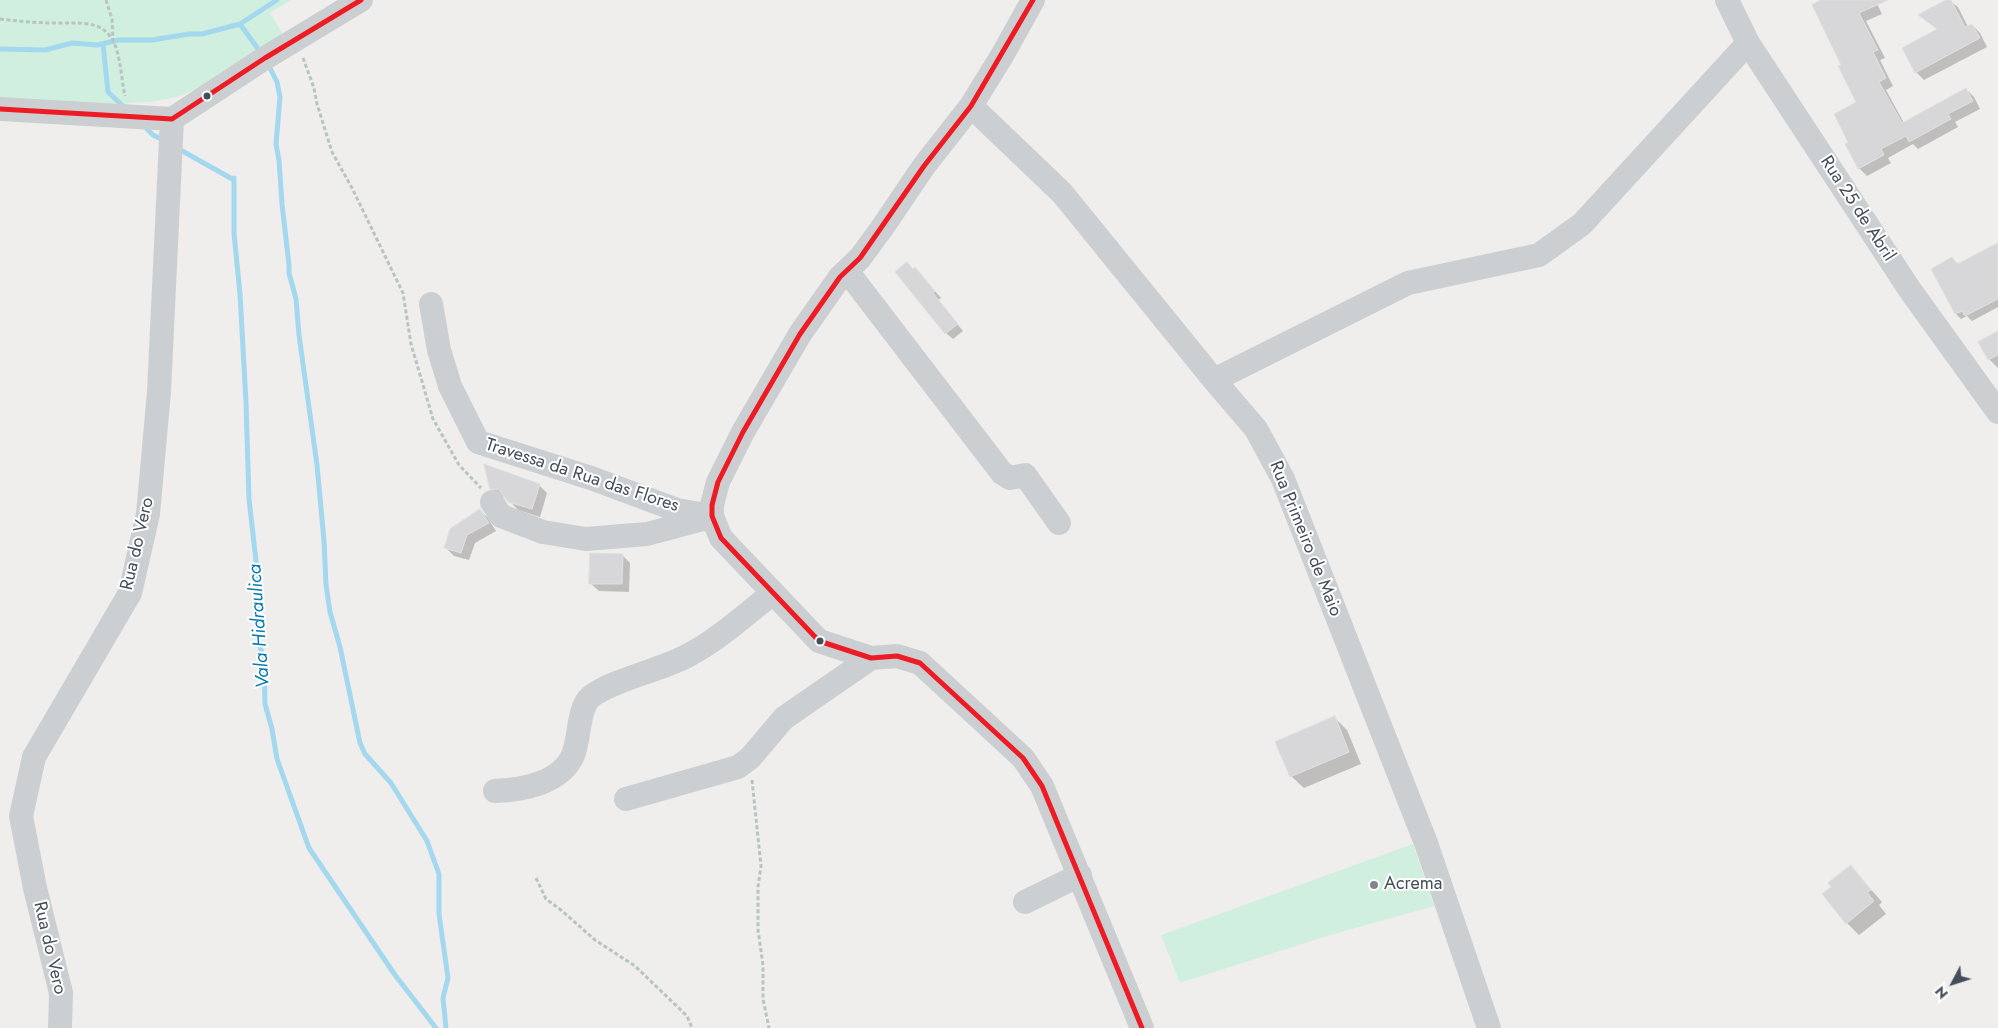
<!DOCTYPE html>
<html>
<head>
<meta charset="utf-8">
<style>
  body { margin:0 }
  #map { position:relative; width:1998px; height:1028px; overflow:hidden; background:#efeeed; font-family:Jost,sans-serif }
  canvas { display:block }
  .north { position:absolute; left:1928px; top:958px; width:50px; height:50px; -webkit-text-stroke:4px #fff; paint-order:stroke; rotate:230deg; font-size:14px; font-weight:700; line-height:20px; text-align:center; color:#444e5b }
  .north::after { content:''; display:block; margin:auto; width:18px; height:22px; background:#444e5b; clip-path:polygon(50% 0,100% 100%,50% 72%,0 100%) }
</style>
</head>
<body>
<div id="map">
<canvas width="1998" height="1028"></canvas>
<div class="north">N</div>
</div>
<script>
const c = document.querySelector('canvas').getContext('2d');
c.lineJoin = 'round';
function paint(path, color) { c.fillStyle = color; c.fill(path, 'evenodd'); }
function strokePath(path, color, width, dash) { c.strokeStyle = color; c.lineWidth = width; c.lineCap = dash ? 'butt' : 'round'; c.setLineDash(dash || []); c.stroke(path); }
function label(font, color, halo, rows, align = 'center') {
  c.font = font + ' Jost,sans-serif'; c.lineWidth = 4; c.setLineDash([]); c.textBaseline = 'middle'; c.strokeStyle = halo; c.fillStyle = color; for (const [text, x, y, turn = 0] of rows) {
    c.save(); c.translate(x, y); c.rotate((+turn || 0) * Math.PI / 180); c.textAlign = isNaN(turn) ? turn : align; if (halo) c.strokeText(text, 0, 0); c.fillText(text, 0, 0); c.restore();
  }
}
paint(new Path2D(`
  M0,0H291L270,13L286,39L198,89L177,97L151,102L117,104L0,100Z
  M1413,844L1434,906L1327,936L1180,983L1161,935Z`), '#d1efdf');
paint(new Path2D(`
  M1823,0H1875L1882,14L1866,21L1885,58L1880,60L1893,86L1886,90L1904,123L1966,89L1974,97L1980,109L1955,122L1958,127L1918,149L1913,144L1888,158L1891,163L1867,176L1859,168L1850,143L1858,103L1843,65Z
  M1949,0L1958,7L1968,27L1972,25L1980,33L1987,47L1924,80L1916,72L1938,30L1920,15Z
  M1998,244V307L1972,321L1967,316L1961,319L1956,314L1932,269L1952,259L1958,264Z
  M914,270L921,275L941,298L938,300L963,331L953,339L946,333Z
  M1998,333V368L1989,359Z
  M539,485L547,493L540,517L518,510L506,497L499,496L491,488Z
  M480,510L488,518L496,531L475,543L469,560L454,556L446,548Z
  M622,555L630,563L629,592L599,591L590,583Z
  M1335,718L1347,730L1361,764L1304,788L1291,776Z
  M1851,867L1882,902L1879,905L1886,914L1859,935L1847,923L1832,887Z`), '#0003');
strokePath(new Path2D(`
  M103,44L108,92L125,108
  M0,49L45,50L72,43L97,45L119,40H152L189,34H202L240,24
  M261,53L240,24L277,0
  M268,64L277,82L280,97L276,144L279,160L282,204L289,265V273L296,299L299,335L317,465L324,541L326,585L330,612L340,647L360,743L365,754L391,783L427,841L439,874V914L448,978L443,998L446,1028
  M144,126L153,135L163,140
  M177,148L234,180
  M234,178V233L240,294L246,402L249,499L258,579L257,635L264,661L265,704L272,729L277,759L309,848L395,975L436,1028`), '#a3d8ee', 5);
const building = new Path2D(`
  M1821,0H1888L1859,13L1878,50L1873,52L1886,78L1879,82L1902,123L1966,88L1973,101L1948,114L1951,119L1909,142L1906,136L1881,149L1884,155L1858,169L1845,144L1848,142L1834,114L1856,102L1838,66L1841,65L1812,5Z
  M1946,0H1951L1965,27L1972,24L1980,38L1915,73L1902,48L1937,29L1918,15Z
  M1998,243V299L1965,316L1962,311L1955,314L1931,269L1952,257L1957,264Z
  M907,262L913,269L915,267L935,291L933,293L958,324L945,334L895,272Z
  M1998,331V355L1988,360L1978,342Z
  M484,464L540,484L532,509L508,502L499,490L490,489Z
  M480,509L489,523L467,535L461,553L444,548L450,529Z
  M590,553L623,554L622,584H589Z
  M1335,716L1349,752L1290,777L1275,742Z
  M1851,865L1871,890L1867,892L1874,901L1846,924L1822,894L1831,887L1828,883Z`);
paint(building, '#d7d7d9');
strokePath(building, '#e0e0e0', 1);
strokePath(new Path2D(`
  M106,0L112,19L113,40
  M0,19C18,21 36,23 54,23C81,24 107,17 117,51C121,65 122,82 125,96
  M303,58L314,88L317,104L332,152L352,188L403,293L411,344L433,419L459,465L481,488
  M752,780L761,866L758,887V930L763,965V999L769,1028
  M536,878L546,899L561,910L595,940L635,966L687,1016L692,1028`), '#b7c4c2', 3, [4, 2.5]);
strokePath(new Path2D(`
  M1033,0L1003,54L971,106L924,166L882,228L860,258L840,277L800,334L743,432L718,482L712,505V516L721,538L819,641L871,658L897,656L920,663L1023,758L1042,786L1142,1028
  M1727,0L1748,43L1910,290L1998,412
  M971,106L1062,193L1214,380L1256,429L1283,479L1426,843L1489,1028
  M0,109L172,119
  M172,119L265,58L361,0
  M847,271L1002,473L1010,478L1025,475L1059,523
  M431,304L439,350L450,386L478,442L591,478L677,510L712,516
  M1214,380L1408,283L1539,255L1582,224L1748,43
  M492,502L501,516L543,532L586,539L647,534L707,518
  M495,791C523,790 561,783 573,755C577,745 578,732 580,722C582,712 584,701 593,695C619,678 658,671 687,656C718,640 745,615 773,593
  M626,799L738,767L750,758L784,718L871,658
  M1025,902L1080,875
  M60,1028L61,993L35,888L21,816L34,757L130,593L148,514L159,392L172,119`), '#cccfd1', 24);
strokePath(new Path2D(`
  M1033,0L971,106L924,166L860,258L840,277L800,334L743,432L718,482L712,505V516L721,538L819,641L871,658L897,656L920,663L1023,758L1042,786L1142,1028
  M0,109L172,119
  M172,119L265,58L361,0`), '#ed1c24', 5);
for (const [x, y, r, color] of [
  [207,96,4.5,"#444e5b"],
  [820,641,4.5,"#444e5b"],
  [1374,885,5,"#80868e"]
]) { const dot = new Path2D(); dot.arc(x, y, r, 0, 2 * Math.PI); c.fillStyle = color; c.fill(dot); strokePath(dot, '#fff', 2); }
label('18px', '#444e5b', '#fff', [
  ["Rua 25 de Abril",1857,209,57],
  ["Travessa da Rua das Flores",582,476,18],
  ["Rua Primeiro de Maio",1305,539,68],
  ["Rua do Vero",138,544,-77],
  ["Rua do Vero",49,948,77]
]);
label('18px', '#444e5b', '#fff', [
  ["Acrema",1384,885]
], 'left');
label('italic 19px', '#067bac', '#fff', [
  ["Vala Hidraulica",260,626,-94]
]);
</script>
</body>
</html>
